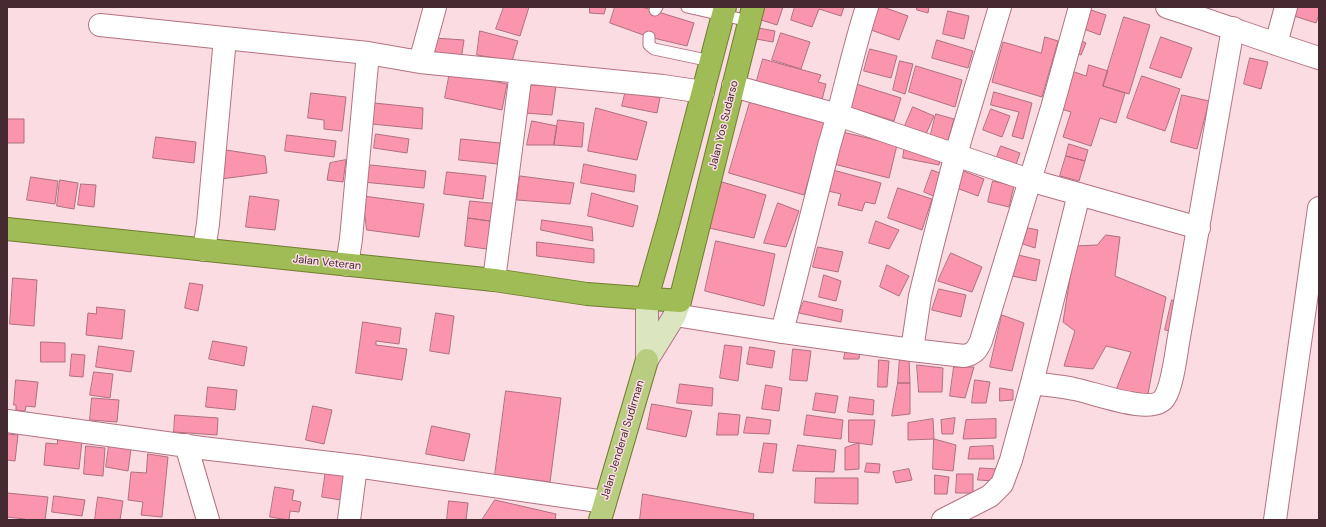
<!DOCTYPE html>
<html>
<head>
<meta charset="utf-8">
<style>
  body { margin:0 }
  #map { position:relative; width:1326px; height:527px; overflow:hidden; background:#fadce2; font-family:"DM Sans",sans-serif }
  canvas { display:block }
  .frame { position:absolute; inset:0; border:8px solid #462a31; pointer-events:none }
</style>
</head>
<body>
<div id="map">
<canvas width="1326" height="527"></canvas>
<div class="frame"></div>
</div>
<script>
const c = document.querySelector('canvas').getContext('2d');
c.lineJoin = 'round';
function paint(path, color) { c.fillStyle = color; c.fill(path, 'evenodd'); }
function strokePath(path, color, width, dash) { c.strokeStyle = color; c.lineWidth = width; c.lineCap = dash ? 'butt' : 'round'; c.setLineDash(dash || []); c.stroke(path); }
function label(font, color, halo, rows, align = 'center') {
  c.font = font + ' "DM Sans",sans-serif'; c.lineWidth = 3; c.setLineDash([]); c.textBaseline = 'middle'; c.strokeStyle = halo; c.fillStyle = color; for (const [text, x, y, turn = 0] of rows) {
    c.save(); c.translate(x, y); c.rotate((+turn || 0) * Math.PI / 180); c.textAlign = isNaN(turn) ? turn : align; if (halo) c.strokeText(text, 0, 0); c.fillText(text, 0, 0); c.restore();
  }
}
const building = new Path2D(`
  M504,7H529L520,36L496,29Z
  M590,7H606L604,14L590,13Z
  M615,7H642L694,23L687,46L649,37L610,23Z
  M765,7H783L777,25L761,20Z
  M795,7H844L841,16L819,9L812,27L791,20Z
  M879,7H883L908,16L899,40L871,30Z
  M917,7H929L928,13L917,10Z
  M1293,7H1319V15L1316,23L1291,15Z
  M1088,9L1106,15L1100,35L1081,28Z
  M948,11L969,16L964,39L943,34Z
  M1124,17L1150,25L1129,94L1103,86Z
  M758,28L775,31L773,42L756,39Z
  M480,31L518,41L512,61L477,55Z
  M781,33L810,42L801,69L772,60Z
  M1045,37L1058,41L1042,97L992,82L1003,42L1041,53Z
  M1161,37L1192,48L1181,78L1150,68Z
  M434,38L464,40L461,60L431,55Z
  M1077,39L1086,43L1081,55L1072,52Z
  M937,40L973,51L968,68L932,58Z
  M870,49L897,56L891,78L864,71Z
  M1250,58L1268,62L1261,89L1244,84Z
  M763,59L821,75L818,82L826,84L822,100L754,91Z
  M900,61L913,64L905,94L893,90Z
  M1089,65L1108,71L1103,86L1125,93L1116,123L1100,118L1091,146L1063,137L1071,112L1054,107L1066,69L1086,76Z
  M916,66L962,80L955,107L909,92Z
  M450,72L507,84L502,110L445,98Z
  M1142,76L1180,89L1165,131L1127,118Z
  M853,83L901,98L894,121L846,106Z
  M531,85L556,86L552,115L525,113Z
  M626,90L660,98L657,113L622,106Z
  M994,92L1032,103L1023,139L1012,136L1019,112L991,105Z
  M311,93L346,97L342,131L324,129V120L308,118Z
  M1182,95L1209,101L1197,149L1171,142Z
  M751,99L826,121L804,195L729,173Z
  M374,103L423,108L422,129L372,124Z
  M913,107L934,116L926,134L905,126Z
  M596,108L647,122L637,160L588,151Z
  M991,109L1010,116L1002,137L983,130Z
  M936,114L954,119L947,144L930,138Z
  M7,119H24V143H7Z
  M558,120L584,123L582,147L554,145Z
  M532,121L557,126L554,145H527Z
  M838,131L897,145L889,178L830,163Z
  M376,134L409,139L407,153L374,148Z
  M287,135L336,141L334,157L285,151Z
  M156,137L196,142L194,163L153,158Z
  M461,139L500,143L498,164L459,160Z
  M1069,144L1088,150L1085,161L1066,156Z
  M905,145L941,153L939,165L903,158Z
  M1001,146L1020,153L1014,170L995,162Z
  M226,150L265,156L267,173L221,179Z
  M1066,156L1085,161L1079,181L1060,176Z
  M346,160L343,182L327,180L330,163Z
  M584,164L636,175L634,192L581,183Z
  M371,165L426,171L424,188L363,182Z
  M833,170L881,183L875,204L865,202L862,211L838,205L841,194L828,191Z
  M932,170L947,176L938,198L924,192Z
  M961,170L984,179L978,196L954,187Z
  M447,172L486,176L483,199L444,194Z
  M520,176L574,183L570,204L517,200Z
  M31,177L58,181L55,204L27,200Z
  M60,180L78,183L74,209L57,206Z
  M993,181L1014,186L1009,207L988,202Z
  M722,182L766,195L754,238L709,228Z
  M81,184L96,185L94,207L78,205Z
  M898,188L932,199L922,230L888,218Z
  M592,193L638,206L633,227L588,216Z
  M250,196L279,200L275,230L246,227Z
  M363,196L424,204L419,237L367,230Z
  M470,201L500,204L497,222L468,218Z
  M778,203L799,211L786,247L764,243Z
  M468,218L497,222L494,250L465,246Z
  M542,220L592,227L593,241L541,230Z
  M876,221L899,230L889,249L869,243Z
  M1028,228L1038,230L1035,248L1023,244Z
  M1106,235L1120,237L1115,276L1166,297L1148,394L1116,390L1131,352L1106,346L1093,369L1064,366L1075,331L1063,322L1075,246L1097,245Z
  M716,241L775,254L764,306L705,291Z
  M537,242L594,249V263L537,256Z
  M818,247L843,252L838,272L813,267Z
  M951,253L982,267L972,292L938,281Z
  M1018,255L1040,260L1036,281L1012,276Z
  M887,265L909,276L899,296L880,287Z
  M824,275L841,281L836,301L819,297Z
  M13,278L37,280L34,326L10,324Z
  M190,283L203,285L198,311L185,308Z
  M939,289L966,295L961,317L932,310Z
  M1172,300L1183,303L1176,332L1165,330Z
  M804,301L843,310L841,322L799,313Z
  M97,307L125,310L122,339L86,335L88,313L96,314Z
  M436,313L454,316L449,354L430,351Z
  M1002,315L1024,323L1012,371L990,367Z
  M363,322L401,328L399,344L376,341V345L407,349L402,380L356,373Z
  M213,341L247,347L244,366L209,359Z
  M41,342L65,343V362H41Z
  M725,345L742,347L738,381L720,378Z
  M99,346L134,351L131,372L96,367Z
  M750,347L775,351L772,368L747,364Z
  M846,348L860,349L859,359H844Z
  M793,349L811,351L807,381L790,380Z
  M72,354L85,355L83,377L70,376Z
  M900,357L909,359L910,383H898Z
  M879,360L889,361L887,387H878Z
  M917,365L943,368L942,392H919Z
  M954,367H974L965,398L950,396Z
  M94,372L113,374L110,398L90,395Z
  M16,380L38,382L35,407L26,406L25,411L16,410V405H14Z
  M975,380L990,382L986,403H972Z
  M898,383H910V414L892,416Z
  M680,384L713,388L712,406L677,403Z
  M766,385L782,388L779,411L762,409Z
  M208,387L237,390L235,410L206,407Z
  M1000,388L1013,390V400L1000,401Z
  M506,391L561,398L550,482L495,475Z
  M816,393L838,396L835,413L813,410Z
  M850,397L874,400L873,415L848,412Z
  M92,398L119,400L117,422L90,420Z
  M652,404L692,411L686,437L647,429Z
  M313,406L332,410L324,444L306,440Z
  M719,413L740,415L738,435H717Z
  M175,415L218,418L217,435L174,432Z
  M807,415L843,420L841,439L804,435Z
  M747,417L771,420L769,434L744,433Z
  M955,418L953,434H942L941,420Z
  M933,419L934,439L908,440V423Z
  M996,419V438L963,439L966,420Z
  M849,420H875L872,445L849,442Z
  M432,426L470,434L464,461L426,454Z
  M7,434L18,435L15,461L7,460Z
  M58,438L82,441L79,469L44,465L46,443L57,444Z
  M934,439L956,445L953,471L933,469Z
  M764,443L777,444L773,473L759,472Z
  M859,443V469L845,470V448Z
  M798,445L836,450L834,472L793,471Z
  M86,446L105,448L103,476L84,474Z
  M109,446L131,449L128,471L106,467Z
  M993,446L994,459H968L970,447Z
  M148,454L168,457L162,517L141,515L143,502L128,500L131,472L146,473Z
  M867,463L880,464L879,473L865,472Z
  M980,468L997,469L996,481L978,480Z
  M909,469L912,480L896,483L893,472Z
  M326,470L345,473L341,500L322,497Z
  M957,474H973V493H956Z
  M935,475L949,477L947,494H935Z
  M816,478H858V504L815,503Z
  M275,487L294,490L292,500L301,502L299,512L290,511L289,520L270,517Z
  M7,493L48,497L45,520H25V519L7,517Z
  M643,494L754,514L753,520H640Z
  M54,496L85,500L82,516L52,512Z
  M98,497L123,501L120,520H95Z
  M495,500L556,514L555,520H482Z
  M449,501L468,503L466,520H447Z`);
paint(building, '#fb95ae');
strokePath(building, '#af6f7e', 1);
const service = new Path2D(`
  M687,7L749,21
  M655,10L657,7
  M649,37V45L654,49L711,61`);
const minor = new Path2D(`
  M1167,7C1218,23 1268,42 1319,58
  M100,25L368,53L420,62L663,86L703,92
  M1276,44L1286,7
  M420,62L435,7
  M733,86L838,115L1029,180L1199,228
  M204,250L208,224L225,38
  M347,265L351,239L368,53
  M494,280L521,72
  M675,315L782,332L912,350L964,356C974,354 977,350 981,341L1052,108L1080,7
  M782,332L829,146C843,100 852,53 867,7
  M912,350L920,296L932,247L956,154L1000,7
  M1032,383L1079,194
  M7,421L202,448L356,466L605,502
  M186,445L208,520
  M349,520L356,466
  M943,520L990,496L1002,484L1011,460L1032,383C1046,385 1060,386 1074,389C1093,392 1154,417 1165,397C1173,384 1176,353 1179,337L1233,28
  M1275,520L1319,208`);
const secondary = new Path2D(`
  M647,360L675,315L680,301
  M647,360V298`);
const primary = new Path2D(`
  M600,520L647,360`);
const trunk = new Path2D(`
  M7,229L494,280L587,294L680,301L753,7
  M647,298L669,221L725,7`);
strokePath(service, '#b37281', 13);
strokePath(minor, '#b37281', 24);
strokePath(secondary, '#b37281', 24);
strokePath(primary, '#717e2e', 24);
strokePath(trunk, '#717e2e', 24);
strokePath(service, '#fff', 11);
strokePath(minor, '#fff', 22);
strokePath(secondary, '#dbe6c0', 22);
strokePath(primary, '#b8cd80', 22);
strokePath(trunk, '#a0bc56', 22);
label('11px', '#462a31', '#fadce2', [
  ["Jalan Yos Sudarso",724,125,-76],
  ["Jalan Veteran",327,263,6],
  ["Jalan Jenderal Sudirman",623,440,-73]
]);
</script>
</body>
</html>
